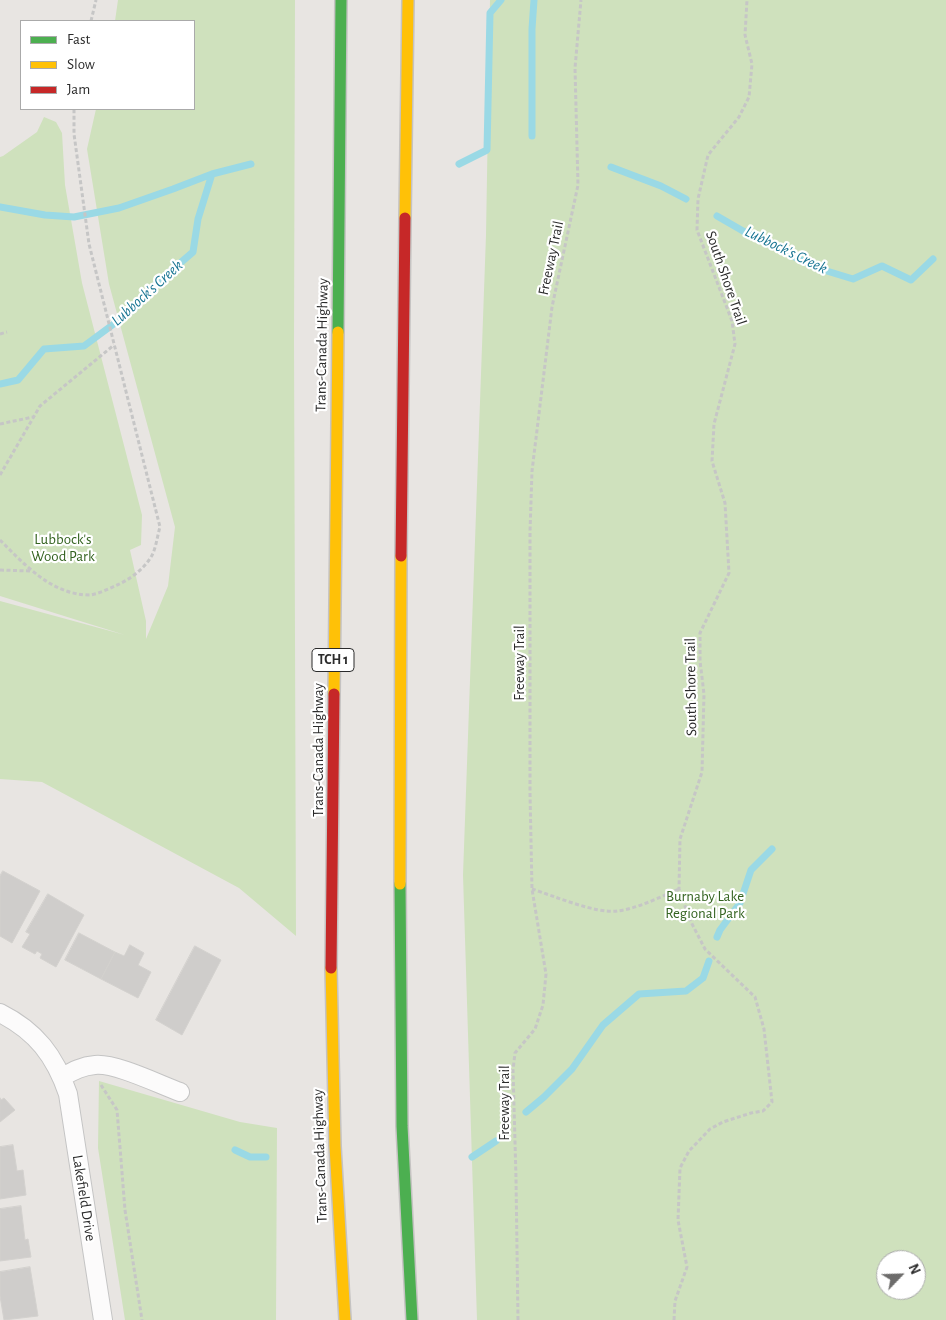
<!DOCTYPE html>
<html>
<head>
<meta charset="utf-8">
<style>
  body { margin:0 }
  #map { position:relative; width:946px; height:1320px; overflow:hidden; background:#e8e5e2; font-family:"Alegreya Sans",sans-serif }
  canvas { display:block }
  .legend { position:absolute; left:20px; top:20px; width:175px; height:90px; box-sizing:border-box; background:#fff; border:1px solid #aaa; margin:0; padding:6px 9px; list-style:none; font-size:15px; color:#2b2b2b }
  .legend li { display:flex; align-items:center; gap:10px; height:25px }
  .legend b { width:25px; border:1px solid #aaa }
  .north { position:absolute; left:876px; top:1250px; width:50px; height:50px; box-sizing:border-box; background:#fff; border:1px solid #aaa; border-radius:50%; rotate:66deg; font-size:14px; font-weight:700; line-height:20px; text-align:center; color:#2b2b2b }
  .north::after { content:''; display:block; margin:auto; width:18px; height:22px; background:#6d6c6b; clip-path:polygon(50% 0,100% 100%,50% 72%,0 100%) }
</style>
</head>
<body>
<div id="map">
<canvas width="946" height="1320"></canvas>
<ul class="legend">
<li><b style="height:6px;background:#4caf50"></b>Fast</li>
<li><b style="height:6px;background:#ffc107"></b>Slow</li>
<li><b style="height:6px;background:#c62828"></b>Jam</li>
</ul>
<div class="north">N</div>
</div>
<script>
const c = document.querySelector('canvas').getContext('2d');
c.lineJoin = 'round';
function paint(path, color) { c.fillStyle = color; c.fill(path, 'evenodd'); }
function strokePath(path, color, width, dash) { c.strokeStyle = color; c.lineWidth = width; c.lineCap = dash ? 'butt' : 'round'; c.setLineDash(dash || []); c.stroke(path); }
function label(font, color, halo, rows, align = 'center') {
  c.font = font + ' "Alegreya Sans",sans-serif'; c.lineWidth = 4.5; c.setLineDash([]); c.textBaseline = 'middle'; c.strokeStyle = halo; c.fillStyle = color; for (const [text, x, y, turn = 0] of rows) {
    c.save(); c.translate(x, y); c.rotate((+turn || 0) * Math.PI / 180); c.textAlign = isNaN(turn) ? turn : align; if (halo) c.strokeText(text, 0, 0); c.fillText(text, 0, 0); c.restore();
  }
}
paint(new Path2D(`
  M118,0H295L294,342L296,936L239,888L42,782L0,779V601L125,635L0,596V157L3,156L37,132L44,117L56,122L62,133L65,185L82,283L142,515L141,545L130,550L146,621V639L168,586L175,527L109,284L87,149L96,109H194V21H115Z
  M490,0H946V1320H477L463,875L486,235ZM886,1260H916V1290H886Z
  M99,1081L240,1122L277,1128L276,1320H125L98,1148Z`), '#cfe1bd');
strokePath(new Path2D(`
  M532,136V29L534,0
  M459,164L487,150L490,13L501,0
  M611,167L661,186L686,199
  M0,207L45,215L74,217L119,208L173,189L212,174
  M717,216L743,231L817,268L853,279L882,266L911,280L933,259
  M0,384L18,380L44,349L84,346L134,309L157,283L193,252L198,219L212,174L251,164
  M717,937L720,930L740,903L751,870L772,849
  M526,1112L544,1097L572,1069L603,1025L639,994L686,991L703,978L709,961
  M235,1150L250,1157H266
  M472,1157L496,1141`), '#9ad9e5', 7);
const building = new Path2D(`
  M3,871L40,891L12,943L0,936V876Z
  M48,894L84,915L56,967L40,958L42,954L37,951L35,954L22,947L30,934L26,932Z
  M79,933L115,952L101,979L65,960Z
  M130,945L144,953L138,965L151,972L138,998L101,979L115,952L124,956Z
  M195,946L221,960L182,1035L156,1020Z
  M0,1098L1,1100L4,1098L15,1110L0,1122Z
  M13,1145L17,1171L23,1170L26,1195L0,1199V1147Z
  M21,1206L25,1240L28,1239L31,1257L0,1261V1209Z
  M30,1267L38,1316L4,1320L0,1296V1272Z`);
paint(building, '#cfcdcb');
strokePath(building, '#d3d1ce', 1);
const street = new Path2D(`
  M0,1013C36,1031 55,1056 68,1094L103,1320
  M62,1077C73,1071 82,1066 95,1065C116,1063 158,1084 180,1092`);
const fast = new Path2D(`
  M338,332L341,0
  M400,884L402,1126L412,1320`);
const slow = new Path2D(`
  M405,218L408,0
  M334,694L338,332
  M400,884L401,556
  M331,968L335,1146L345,1320`);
const jam = new Path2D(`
  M401,556L405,218
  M331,968L334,694`);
strokePath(street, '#c4c4c4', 20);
strokePath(fast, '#c5c3c2', 14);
strokePath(slow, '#c5c3c2', 14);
strokePath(jam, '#c5c3c2', 14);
strokePath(new Path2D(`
  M91,21L96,0
  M0,334L7,332
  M0,424L33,417
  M0,475L40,406L114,345
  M0,540C25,565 52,595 90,595C98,594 108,589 115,586C129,580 143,570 151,557C156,549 157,537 160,527L89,244L74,134V109
  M0,570L30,571
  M532,889C554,896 596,914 618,911C639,908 660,897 679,889
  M101,1085L117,1110L125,1210L142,1320
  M518,1320L516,1178L513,1070L515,1053L535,1029L543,1005L546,974L532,889L530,793V532L532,471L552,307L578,185L575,68L581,0
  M674,1320L675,1301L687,1267L678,1220L680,1168L689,1151L710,1129L723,1122L751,1113L763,1111L772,1102L764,1029L755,997L705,949L690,920L679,889L680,839L702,772L704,694L700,661V633L729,573L725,503L712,461L714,424L735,344L732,321L697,230L698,199L708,155L739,117L749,97L752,64L745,35L747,0`), '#c6c6c6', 3, [4, 2.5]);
strokePath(street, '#fcfbfb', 18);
strokePath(fast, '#4caf50', 11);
strokePath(slow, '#ffc107', 11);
strokePath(jam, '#c62828', 11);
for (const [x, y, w] of [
  [333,660,42]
]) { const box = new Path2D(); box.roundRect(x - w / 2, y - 11.5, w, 23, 4); c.fillStyle = '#fff'; c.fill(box); strokePath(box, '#2b2b2b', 1); }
label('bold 14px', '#2b2b2b', null, [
  ["TCH 1",333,660]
]);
label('15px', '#2b2b2b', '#fff', [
  ["Freeway Trail",551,258,-78],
  ["South Shore Trail",726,278,71],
  ["Trans-Canada Highway",322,345,-89],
  ["Freeway Trail",519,663,-90],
  ["South Shore Trail",691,687,-91],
  ["Trans-Canada Highway",318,750,-90],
  ["Freeway Trail",504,1103,-90],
  ["Trans-Canada Highway",320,1156,-92],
  ["Lakefield Drive",84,1198,81]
]);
label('15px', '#346320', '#fff', [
  ["Lubbock's",63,539],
  ["Wood Park",63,556],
  ["Burnaby Lake",705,896],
  ["Regional Park",705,913]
]);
label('italic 16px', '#177492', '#fff', [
  ["Lubbock's Creek",786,250,26],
  ["Lubbock's Creek",147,293,-42]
]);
</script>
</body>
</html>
